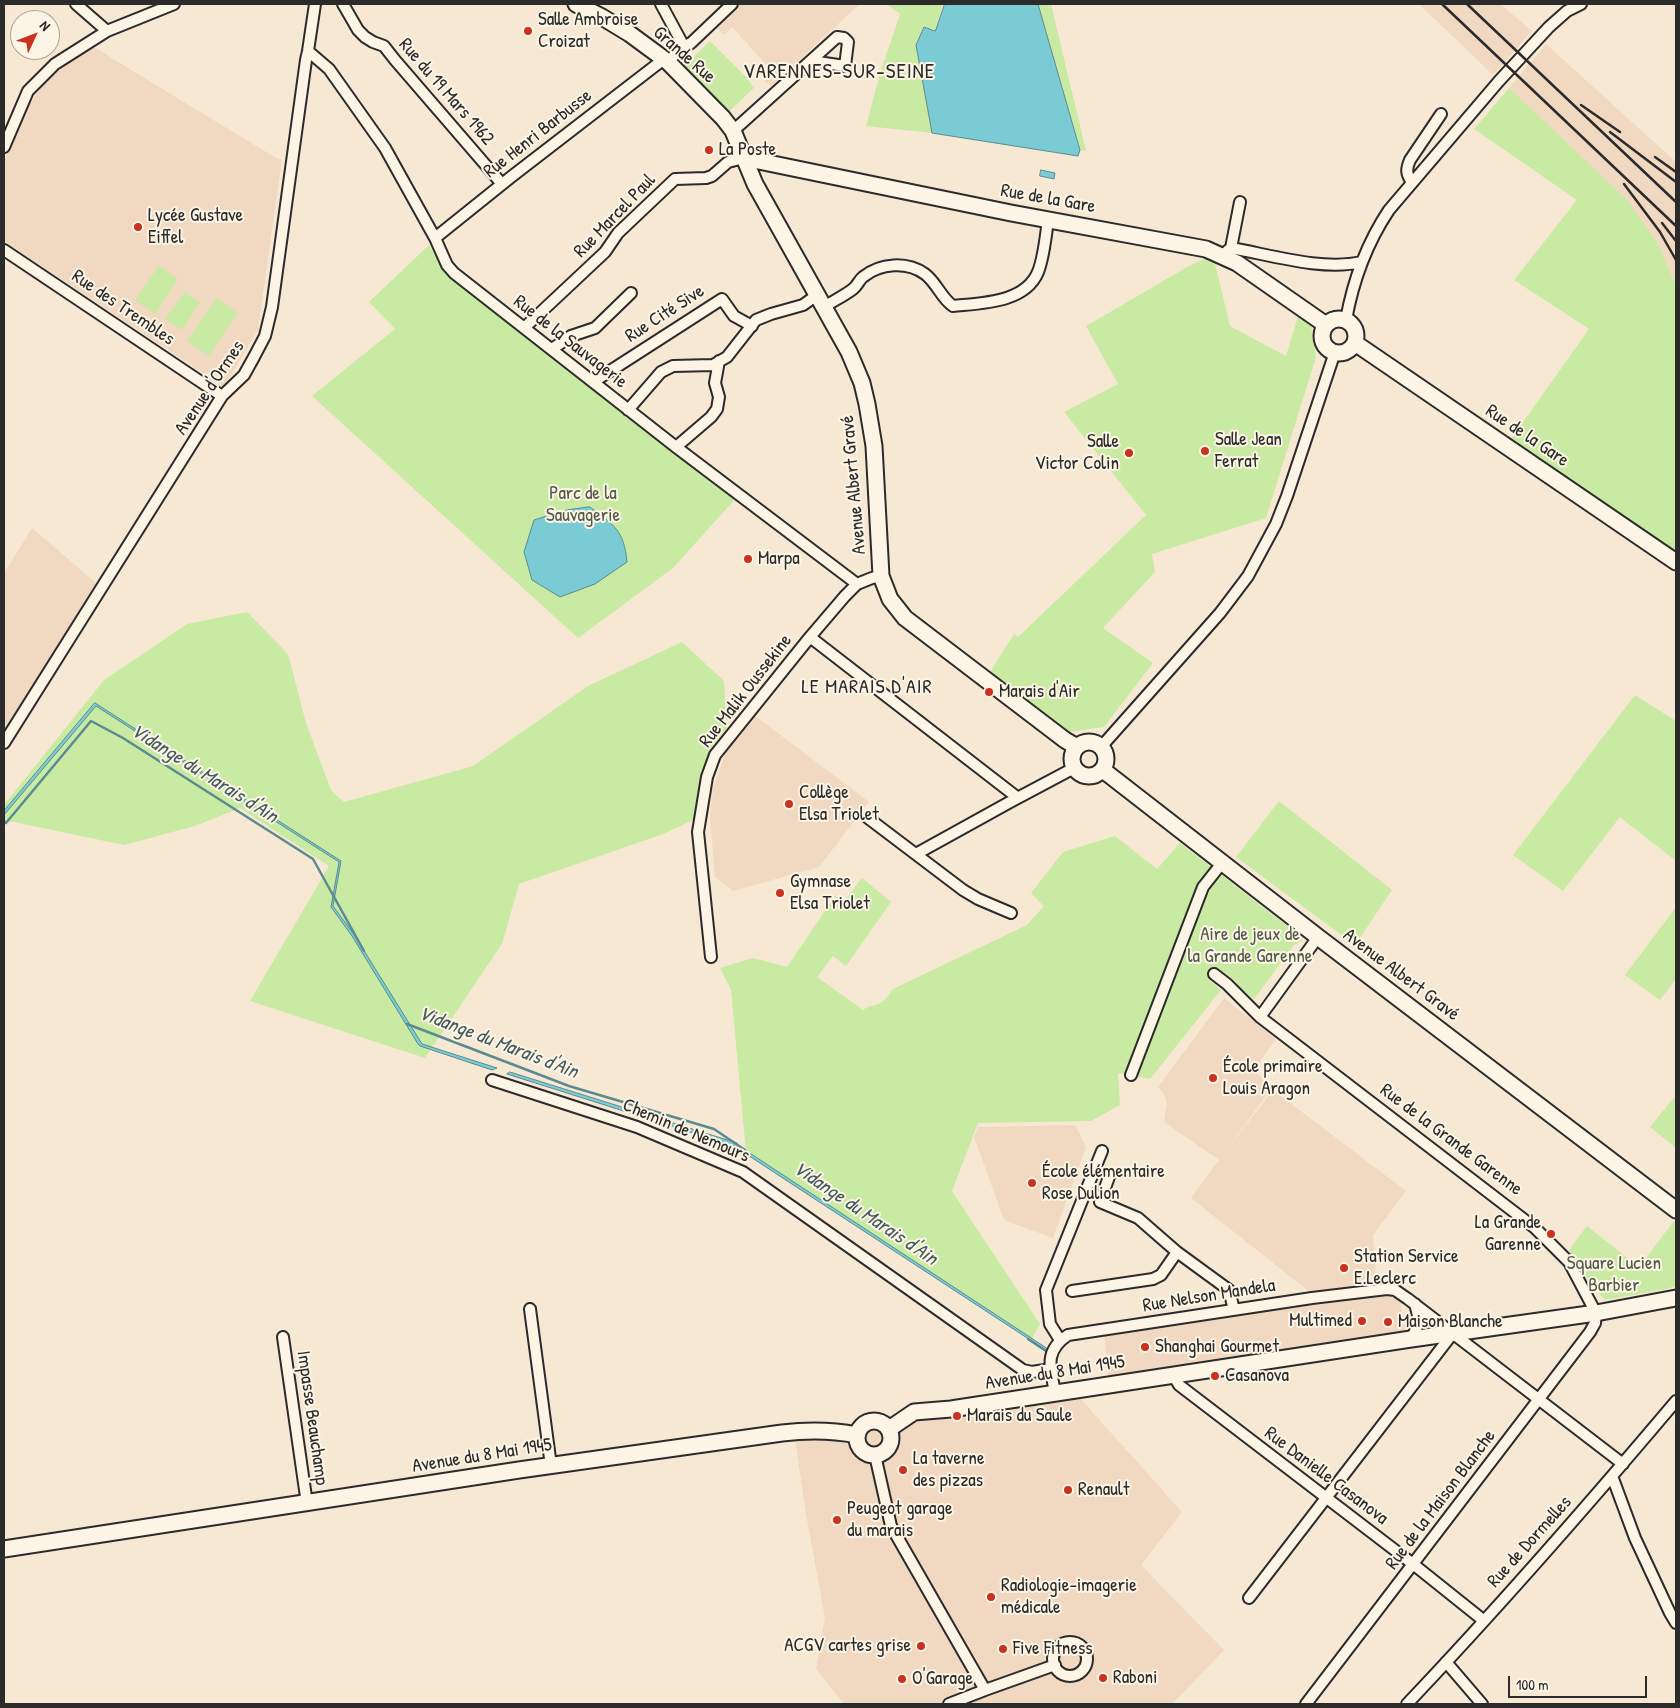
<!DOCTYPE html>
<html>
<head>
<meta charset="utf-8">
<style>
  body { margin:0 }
  #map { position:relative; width:1680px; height:1708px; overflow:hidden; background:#f7e8d4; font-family:"Patrick Hand",sans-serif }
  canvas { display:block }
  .frame { position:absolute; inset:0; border:5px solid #2b2b2b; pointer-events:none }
  .north { position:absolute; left:10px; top:10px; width:50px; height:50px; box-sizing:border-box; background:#fcf5e5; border:1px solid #a8a49b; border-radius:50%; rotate:47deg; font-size:14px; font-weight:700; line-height:20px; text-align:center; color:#2b2b2b }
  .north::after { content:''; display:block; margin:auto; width:18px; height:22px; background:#c8321e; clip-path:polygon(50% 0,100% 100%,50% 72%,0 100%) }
  .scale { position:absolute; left:1508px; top:1676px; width:139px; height:22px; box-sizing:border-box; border:2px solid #2b2b2b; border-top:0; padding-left:6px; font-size:15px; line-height:18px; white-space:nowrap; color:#2b2b2b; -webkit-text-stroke:4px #fcf5e5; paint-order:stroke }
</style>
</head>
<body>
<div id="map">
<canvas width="1680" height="1708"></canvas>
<div class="frame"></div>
<div class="north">N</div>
<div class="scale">100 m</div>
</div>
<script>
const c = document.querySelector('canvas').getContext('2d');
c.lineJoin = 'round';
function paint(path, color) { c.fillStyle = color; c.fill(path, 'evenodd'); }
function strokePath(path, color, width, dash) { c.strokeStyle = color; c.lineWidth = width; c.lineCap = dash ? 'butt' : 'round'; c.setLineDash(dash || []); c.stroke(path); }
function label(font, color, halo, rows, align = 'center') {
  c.font = font + ' "Patrick Hand",sans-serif'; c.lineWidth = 4; c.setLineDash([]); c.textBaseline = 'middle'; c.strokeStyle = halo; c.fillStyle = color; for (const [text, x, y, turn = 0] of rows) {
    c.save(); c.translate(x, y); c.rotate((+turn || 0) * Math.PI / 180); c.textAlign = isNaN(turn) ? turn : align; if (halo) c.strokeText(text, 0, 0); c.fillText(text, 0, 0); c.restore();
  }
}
paint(new Path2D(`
  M741,4H860L771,86L763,79L772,71L744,40L732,27L724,35L716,27Z
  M1419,4H1500L1532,31L1493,75Z
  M1546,44L1676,162V286L1658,244L1509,88Z
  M92,46L276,158L282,160L258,330L224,387L4,241V162L23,114L43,85L80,52Z
  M32,528L96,583L4,735V573Z
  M754,715L869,802L819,867L733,891L715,877L710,817L713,789L726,752Z
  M1224,998L1276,1039L1254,1070L1271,1089L1225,1152L1273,1090L1406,1191L1373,1235L1376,1282H1397L1406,1333L1109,1378L1103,1325L1311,1293L1191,1198L1219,1160L1164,1122L1167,1103L1164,1094L1158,1087Z
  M1075,1125L1086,1147L1053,1238L1004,1220L974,1137L978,1127Z
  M1078,1396L1182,1512L1141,1565L1224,1650L1172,1704H844L816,1669L825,1618L805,1508L795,1437Z`), '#f1d8c0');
paint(new Path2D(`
  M886,4H943L935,30L924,27L916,45L932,133L866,126L881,70L900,14Z
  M1038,4H1051L1086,151L1080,150Z
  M710,41L746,77L754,88L726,114L682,68Z
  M1509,88L1628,201L1658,244L1676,286V555L1509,442L1589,329L1514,280L1577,200L1474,129Z
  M429,245L441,265L737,497L673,568L578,638L312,396L395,329L369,302Z
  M1213,255L1230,326L1286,356L1299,313L1311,326L1316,357L1266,518L1152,554L1155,572L1103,628L1153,663L1104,727L1069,732L989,674L1014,634L1018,637L1146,515L1064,412L1118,384L1086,326L1189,266Z
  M159,266L178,279L155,314L135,300Z
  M185,292L200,302L182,330L165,319Z
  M217,298L237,313L209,356L187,341Z
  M247,612L288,654L306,723L331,790L344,802L473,766L588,686L682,642L724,681L727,728L702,770L695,819L663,834L519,884L502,944L425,1058L250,1001L329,866L240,808L195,826L124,845L4,820V805L104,680L187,624Z
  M1635,695L1676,721V861L1620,817L1563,891L1513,855Z
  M1279,801L1392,890L1355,945L1236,857Z
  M1115,836L1157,869L1180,843L1300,936L1302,941L1294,945L1254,999L1238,987L1236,981L1220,970L1213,969L1207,978L1221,990L1150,1079L1118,1073L1120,1105L1091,1121L978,1123L952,1191L1040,1324L1031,1340L746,1152L731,990L720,968L753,958L787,967L835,896L844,901L862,878L891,902L846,966L833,956L817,977L863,1010C870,1004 875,1007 882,1002C887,999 890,993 893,989L1027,925L1044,906L1031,893L1063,852Z
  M1676,907V979L1660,1000L1625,975Z
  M1676,1095V1148L1650,1127Z
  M1674,1221L1676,1223V1286L1666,1289L1605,1300L1590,1284L1569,1250L1587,1226L1639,1267Z`), '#c9eaa2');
const water = new Path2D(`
  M945,4H1038L1080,150L1078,156L932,133L916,45L924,27L935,31Z
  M1041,170L1055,173L1054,179L1040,176Z
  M590,507C614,525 624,530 627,562L595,584L560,597L532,580L524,552L534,520L567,510Z
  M95,703L341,861L333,906L353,933L422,1044L497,1068L492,1070L420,1046L418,1044L352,936L331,907L339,862L96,706L4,815V811Z
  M510,1072L737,1143V1147L507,1074Z
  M742,1148L1048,1349L1047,1351L743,1152Z`);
paint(water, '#7bcbd4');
strokePath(water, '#5b8b90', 1);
strokePath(new Path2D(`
  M4,821L6,823L91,721L123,738L313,859L364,951
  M407,1024L569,1086L714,1129L745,1150
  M1028,1339L1049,1353`), '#5b8b90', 2.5);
const street = new Path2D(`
  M76,4L107,31
  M343,4L358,30L365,37L373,42L384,46L395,60L502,184
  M661,4L681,41L680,49L668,62
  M680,49L691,43L732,4
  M308,51L329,69L385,148L435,238L447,265L454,273L676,447L857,584
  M733,131L837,37L844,38L848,42L845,66L811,61
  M4,147L28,91L55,64L107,31L174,4
  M1412,182C1406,174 1406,169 1410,160L1441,114
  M435,238L511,177L664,59
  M1231,248C1271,255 1322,271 1362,262
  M4,250L222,396
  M1227,251L1231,248L1240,202
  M824,307C833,301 844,296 853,289C858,285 859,280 863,277C880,263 907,261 925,274C937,283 941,298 953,306C982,303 1025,303 1038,272C1044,257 1046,235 1048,219
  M1346,320C1353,281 1367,243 1389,210L1499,81L1549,27L1567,11L1581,4
  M524,328L605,252L618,233L675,179L706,178L712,176L728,162L744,158
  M552,349L571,336L595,328L631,293
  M593,382L722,299L734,316L752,326
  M628,410L661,372L673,366L713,365L727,357L756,320L771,314L803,305L817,295
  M676,447L711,417L717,409L719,397L715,383L719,361
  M810,637L1018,798
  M4,743L222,396L244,375L254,357L265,336L272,307L306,60L308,51L315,4
  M1101,747L1220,613L1248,576L1276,524L1287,496L1335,352
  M868,818L963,890L978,899L1011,913
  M916,854L1010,802L1074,768
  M711,957L698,832L707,777L715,755L810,637L845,596L857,584L872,578L881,576
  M1214,974L1227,984L1260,1017L1535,1228L1569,1262L1596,1313L1595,1323L1590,1332L1306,1704
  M1260,1017L1318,937
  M1131,1075L1203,887L1222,863
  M492,1080L637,1127L743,1172L1023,1370L1032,1372L1051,1369
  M1110,1174L1100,1202L1138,1218L1177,1252L1229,1290L1234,1310
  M1072,1291L1153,1279L1161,1275L1177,1252
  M530,1309L551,1466
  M283,1337L307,1504
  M1411,1339C1420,1323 1420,1321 1415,1304
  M1060,1340L1050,1324L1046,1290L1102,1151
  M1173,1375L1179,1385L1413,1564L1483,1620
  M1055,1392C1050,1367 1044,1351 1068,1335L1312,1298L1387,1289L1395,1290L1408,1299L1623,1464
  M875,1455L891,1526L985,1690L1055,1665
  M1612,1476L1635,1538L1670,1613L1676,1623
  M1249,1598L1453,1333
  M1053 1659a17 17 0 1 1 34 0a17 17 0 1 1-34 0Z
  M1446,1662L1482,1704
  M949,1704L985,1690
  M1407,1704C1500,1606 1589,1504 1676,1401`);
const secondary = new Path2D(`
  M576,4L602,17L630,34L668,62L723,118L733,131L755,184L849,352L862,383L867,404L874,446L881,576L890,599L905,618L1065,740L1077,747
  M744,158L1011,213L1206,249L1237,263L1326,325
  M1322 336a17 17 0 1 1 34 0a17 17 0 1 1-34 0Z
  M1355,343L1676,562
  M1072 759a17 17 0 1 1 34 0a17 17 0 1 1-34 0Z
  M1103,770L1318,937L1676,1210
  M857 1438a17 17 0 1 1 34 0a17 17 0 1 1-34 0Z
  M889,1429L914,1412L951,1409L1411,1339L1596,1313L1676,1298
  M4,1549L519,1470L782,1433C808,1430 831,1430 857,1435`);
strokePath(street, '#2b2b2b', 14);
strokePath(secondary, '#2b2b2b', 19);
strokePath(street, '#fcf5e5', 10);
strokePath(secondary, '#fcf5e5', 15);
strokePath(new Path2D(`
  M1442,4L1676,226
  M1467,4L1676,202
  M1581,105L1620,132
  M1610,132L1676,182
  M1655,157L1676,172
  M1624,184L1660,232L1676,260
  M1662,223L1676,241`), '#2b2b2b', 2.5);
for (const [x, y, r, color] of [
  [528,31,5,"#c8321e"],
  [709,150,5,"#c8321e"],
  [138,227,5,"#c8321e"],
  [1205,451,5,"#c8321e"],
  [1129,453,5,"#c8321e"],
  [748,559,5,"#c8321e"],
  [989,692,5,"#c8321e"],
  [789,804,5,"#c8321e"],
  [780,893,5,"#c8321e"],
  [1213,1078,5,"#c8321e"],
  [1032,1183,5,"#c8321e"],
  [1551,1234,5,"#c8321e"],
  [1344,1268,5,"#c8321e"],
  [1362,1321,5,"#c8321e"],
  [1388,1322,5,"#c8321e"],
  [1145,1347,5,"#c8321e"],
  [1215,1376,5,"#c8321e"],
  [957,1416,5,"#c8321e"],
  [903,1470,5,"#c8321e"],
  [1068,1490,5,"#c8321e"],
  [837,1520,5,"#c8321e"],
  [991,1597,5,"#c8321e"],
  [921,1646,5,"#c8321e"],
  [1003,1649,5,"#c8321e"],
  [1103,1678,5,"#c8321e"],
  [902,1679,5,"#c8321e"]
]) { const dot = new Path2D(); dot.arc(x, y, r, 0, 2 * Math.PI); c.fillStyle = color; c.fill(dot); strokePath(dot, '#fcf5e5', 2); }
label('19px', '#2b2b2b', '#fcf5e5', [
  ["Salle Ambroise",538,20],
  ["Croizat",538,42],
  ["La Poste",719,150],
  ["Lycée Gustave",148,216],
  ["Eiffel",148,238],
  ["Salle Jean",1215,440],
  ["Ferrat",1215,462],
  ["Salle",1119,442,"right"],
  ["Victor Colin",1119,464,"right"],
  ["Marpa",758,559],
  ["Marais d'Air",999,692],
  ["Collège",799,793],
  ["Elsa Triolet",799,815],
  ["Gymnase",790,882],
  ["Elsa Triolet",790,904],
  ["École primaire",1223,1067],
  ["Louis Aragon",1223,1089],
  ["École élémentaire",1042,1172],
  ["Rose Dulion",1042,1194],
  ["La Grande",1541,1223,"right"],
  ["Garenne",1541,1245,"right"],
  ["Station Service",1354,1257],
  ["E.Leclerc",1354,1279],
  ["Multimed",1352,1321,"right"],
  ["Maison Blanche",1398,1322],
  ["Shanghai Gourmet",1155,1347],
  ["Casanova",1225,1376],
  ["Marais du Saule",967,1416],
  ["La taverne",913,1459],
  ["des pizzas",913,1481],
  ["Renault",1078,1490],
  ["Peugeot garage",847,1509],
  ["du marais",847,1531],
  ["Radiologie-imagerie",1001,1586],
  ["médicale",1001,1608],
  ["ACGV cartes grise",911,1646,"right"],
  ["Five Fitness",1013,1649],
  ["Raboni",1113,1678],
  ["O'Garage",912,1679]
], 'left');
label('19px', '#2b2b2b', '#fcf5e5', [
  ["Grande Rue",684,55,41],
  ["Rue du 19 Mars 1962",446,92,49],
  ["Rue Henri Barbusse",538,134,-38],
  ["Rue de la Gare",1048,199,10],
  ["Rue Marcel Paul",615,216,-46],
  ["Rue des Trembles",123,308,34],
  ["Rue Cité Sive",665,314,-33],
  ["Rue de la Sauvagerie",570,342,38],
  ["Avenue d'Ormes",210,388,-56],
  ["Rue de la Gare",1527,436,34],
  ["Avenue Albert Gravé",854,485,-95],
  ["Rue Malik Oussekine",746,691,-52],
  ["Avenue Albert Gravé",1401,975,37],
  ["Chemin de Nemours",686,1131,23],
  ["Rue de la Grande Garenne",1451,1140,37],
  ["Rue Nelson Mandela",1209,1296,-9],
  ["Avenue du 8 Mai 1945",1055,1373,-9],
  ["Impasse Beauchamp",312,1418,82],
  ["Avenue du 8 Mai 1945",482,1456,-9],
  ["Rue Danielle Casanova",1326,1476,37],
  ["Rue de la Maison Blanche",1441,1500,-53],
  ["Rue de Dormelles",1530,1542,-48]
]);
label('19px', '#525b49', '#fcf5e5', [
  ["Parc de la",583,494],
  ["Sauvagerie",583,516],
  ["Aire de jeux de",1250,935],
  ["la Grande Garenne",1250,957],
  ["Square Lucien",1614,1264],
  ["Barbier",1614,1286]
]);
c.letterSpacing = '1px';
label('20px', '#2b2b2b', '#fcf5e5', [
  ["LE MARAIS D'AIR",867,688]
]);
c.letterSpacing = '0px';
label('italic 20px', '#435b5e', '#fcf5e5', [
  ["Vidange du Marais d'Ain",204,774,32],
  ["Vidange du Marais d'Ain",498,1043,21],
  ["Vidange du Marais d'Ain",865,1214,34]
]);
c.letterSpacing = '1px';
label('21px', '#2b2b2b', '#fcf5e5', [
  ["VARENNES-SUR-SEINE",839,72]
]);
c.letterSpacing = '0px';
</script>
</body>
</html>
